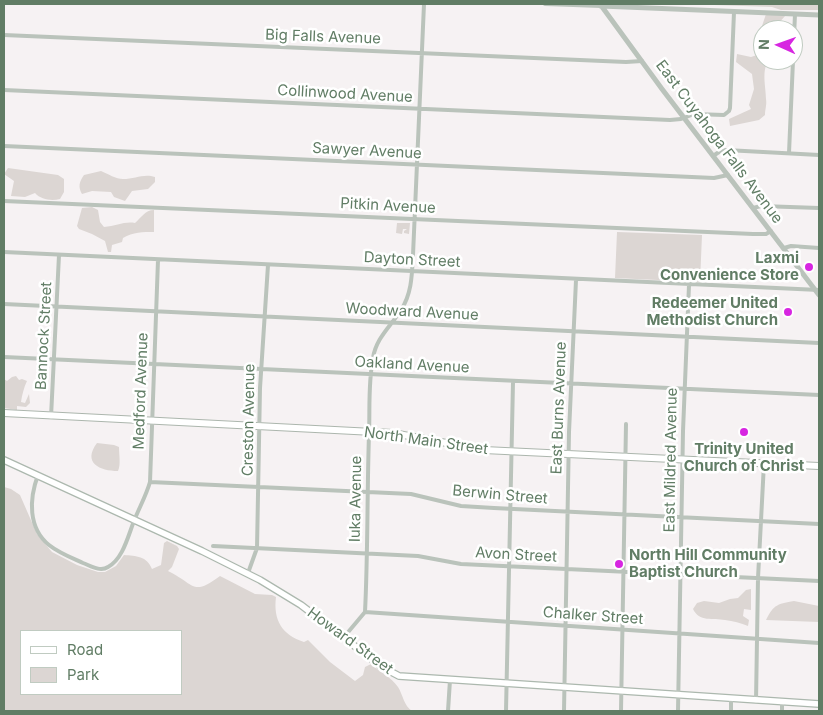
<!DOCTYPE html>
<html>
<head>
<meta charset="utf-8">
<style>
  body { margin:0 }
  #map { position:relative; width:823px; height:715px; overflow:hidden; background:#f6f2f3; font-family:Inter,sans-serif }
  canvas { display:block }
  .frame { position:absolute; inset:0; border:5px solid #617d65; pointer-events:none }
  .legend { position:absolute; left:20px; top:630px; width:162px; height:65px; box-sizing:border-box; background:#fff; border:1px solid #c0cbc1; margin:0; padding:6px 9px; list-style:none; font-size:15px; color:#617d65 }
  .legend li { display:flex; align-items:center; gap:10px; height:25px }
  .legend b { width:25px; border:1px solid #c0cbc1 }
  .north { position:absolute; left:753px; top:20px; width:50px; height:50px; box-sizing:border-box; background:#fff; border:1px solid #c0cbc1; border-radius:50%; rotate:272deg; font-size:14px; font-weight:700; line-height:20px; text-align:center; color:#617d65 }
  .north::after { content:''; display:block; margin:auto; width:18px; height:22px; background:#d726e1; clip-path:polygon(50% 0,100% 100%,50% 72%,0 100%) }
</style>
</head>
<body>
<div id="map">
<canvas width="823" height="715"></canvas>
<div class="frame"></div>
<ul class="legend">
<li><b style="height:6px;background:#fff"></b>Road</li>
<li><b style="height:14px;background:#dcd6d3"></b>Park</li>
</ul>
<div class="north">N</div>
</div>
<script>
const c = document.querySelector('canvas').getContext('2d');
c.lineJoin = 'round';
function paint(path, color) { c.fillStyle = color; c.fill(path, 'evenodd'); }
function strokePath(path, color, width, dash) { c.strokeStyle = color; c.lineWidth = width; c.lineCap = dash ? 'butt' : 'round'; c.setLineDash(dash || []); c.stroke(path); }
function label(font, color, halo, rows, align = 'center') {
  c.font = font + ' Inter,sans-serif'; c.lineWidth = 5; c.setLineDash([]); c.textBaseline = 'middle'; c.strokeStyle = halo; c.fillStyle = color; for (const [text, x, y, turn = 0] of rows) {
    c.save(); c.translate(x, y); c.rotate((+turn || 0) * Math.PI / 180); c.textAlign = isNaN(turn) ? turn : align; if (halo) c.strokeText(text, 0, 0); c.fillText(text, 0, 0); c.restore();
  }
}
paint(new Path2D(`
  M685,4H819V10H781L772,7Z
  M766,14L786,15L776,26L778,30H763V60H769C761,70 766,87 766,99C767,105 765,109 765,115L759,120L730,126L729,119L751,109L749,105L754,89L752,74L736,62L737,54L751,57L757,55L762,41L760,32Z
  M8,168L58,175L64,179V192L60,199C52,201 41,200 35,193L25,197L11,196L14,181L4,174Z
  M101,171C108,174 116,179 123,179C135,179 144,173 155,177V182L148,189L132,191L125,201L114,197L111,192L92,191L82,194C78,187 79,182 84,175Z
  M92,207L98,210L100,222L104,227C116,226 125,221 135,223C141,218 145,210 154,210V232C143,232 133,232 123,238L122,242L112,245L111,252H108L105,241L92,234L79,229L77,226L82,208Z
  M397,223H410L409,234L404,233V231L407,229H403L402,234L396,233Z
  M617,232L702,235L700,282L615,278Z
  M16,376L19,380L22,379L27,381C24,387 22,395 21,402L25,403L29,394L30,403L26,407L17,406V410L4,408V379L7,381L12,377Z
  M97,443L114,445L119,447C119,455 121,465 118,471C100,471 82,463 97,443Z
  M4,487L11,489L20,495L37,534L52,552L77,565L98,572H105L116,566L124,555C136,556 147,556 152,569L161,565L164,543L167,541L177,546L179,549L172,567L168,571C195,584 192,597 220,576L255,594L272,595L276,597C273,620 282,635 304,642L308,640L330,662L355,681L363,675L365,667L371,664C380,672 391,677 398,687C403,695 404,706 412,711H4ZM21,631H181V694H21Z
  M751,589V610L744,609L743,616L749,620L748,626C741,623 733,621 725,620C713,618 699,622 693,609L697,603L704,601L719,603L730,599L738,598L746,590Z
  M794,601L819,606V622L766,620C774,604 778,604 794,601Z`), '#dcd6d3');
const secondary = new Path2D(`
  M4,460L202,551L260,580L301,605L382,667L399,676L819,704`);
const primary = new Path2D(`
  M4,413L393,433L484,450L819,466`);
strokePath(secondary, '#acb8ae', 8);
strokePath(primary, '#acb6ad', 8);
strokePath(new Path2D(`
  M545,4L601,6
  M4,35L626,62L642,61
  M4,90L670,120L681,119L694,114L724,115L729,111L730,108L734,12
  M4,146L714,178L728,175
  M789,153L795,14
  M713,156L719,152L726,150L819,155
  M4,201L753,234H766L771,231
  M753,208L761,206L819,208
  M784,248L791,246L819,248
  M4,252L819,290
  M4,304L819,343
  M4,357L819,395
  M51,417L59,255
  M38,475C29,499 28,528 49,545C59,553 72,558 83,563C91,566 100,572 108,567C123,559 128,536 134,521C139,508 146,496 150,482L158,260
  M150,482L411,494L461,506L494,508L819,524
  M213,546L418,556L461,564L819,581
  M248,573L257,548L260,388L268,265
  M365,612L819,643
  M344,637L365,612C368,553 367,493 369,434C370,409 368,383 373,358C376,338 391,326 401,310C412,293 412,274 413,255L424,4
  M756,701L758,578L764,463
  M448,711L450,680
  M506,711L513,382
  M564,711L569,432L576,280
  M621,711L626,424
  M678,711L683,431L689,285
  M731,711V699
  M782,711V702`), '#bac3bb', 4);
strokePath(new Path2D(`
  M600,4L662,89L819,295
  M601,6L819,15`), '#bac3bb', 5);
strokePath(secondary, '#fff', 5.5);
strokePath(primary, '#fff', 6);
for (const [x, y, r, color] of [
  [809,267,5,"#d726e1"],
  [788,312,5,"#d726e1"],
  [744,432,5,"#d726e1"],
  [619,564,5,"#d726e1"]
]) { const dot = new Path2D(); dot.arc(x, y, r, 0, 2 * Math.PI); c.fillStyle = color; c.fill(dot); strokePath(dot, '#fff', 2); }
label('15px', '#617d65', '#fff', [
  ["Big Falls Avenue",323,37,2],
  ["Collinwood Avenue",345,94,3],
  ["East Cuyahoga Falls Avenue",719,142,53],
  ["Sawyer Avenue",367,151,3],
  ["Pitkin Avenue",388,206,3],
  ["Dayton Street",412,260,3],
  ["Woodward Avenue",412,312,3],
  ["Bannock Street",44,336,-87],
  ["Oakland Avenue",412,365,3],
  ["Medford Avenue",141,391,-88],
  ["East Burns Avenue",559,408,-88],
  ["Creston Avenue",249,420,-89],
  ["North Main Street",426,441,8],
  ["East Mildred Avenue",671,460,-89],
  ["Berwin Street",500,495,5],
  ["Iuka Avenue",356,499,-89],
  ["Avon Street",516,555,3],
  ["Chalker Street",593,616,4],
  ["Howard Street",350,641,36]
]);
label('bold 15px', '#617d65', '#fff', [
  ["Laxmi",799,258],
  ["Convenience Store",799,275],
  ["Redeemer United",778,303],
  ["Methodist Church",778,320],
  ["Trinity United",744,449,"center"],
  ["Church of Christ",744,466,"center"],
  ["North Hill Community",629,555,"left"],
  ["Baptist Church",629,572,"left"]
], 'right');
</script>
</body>
</html>
